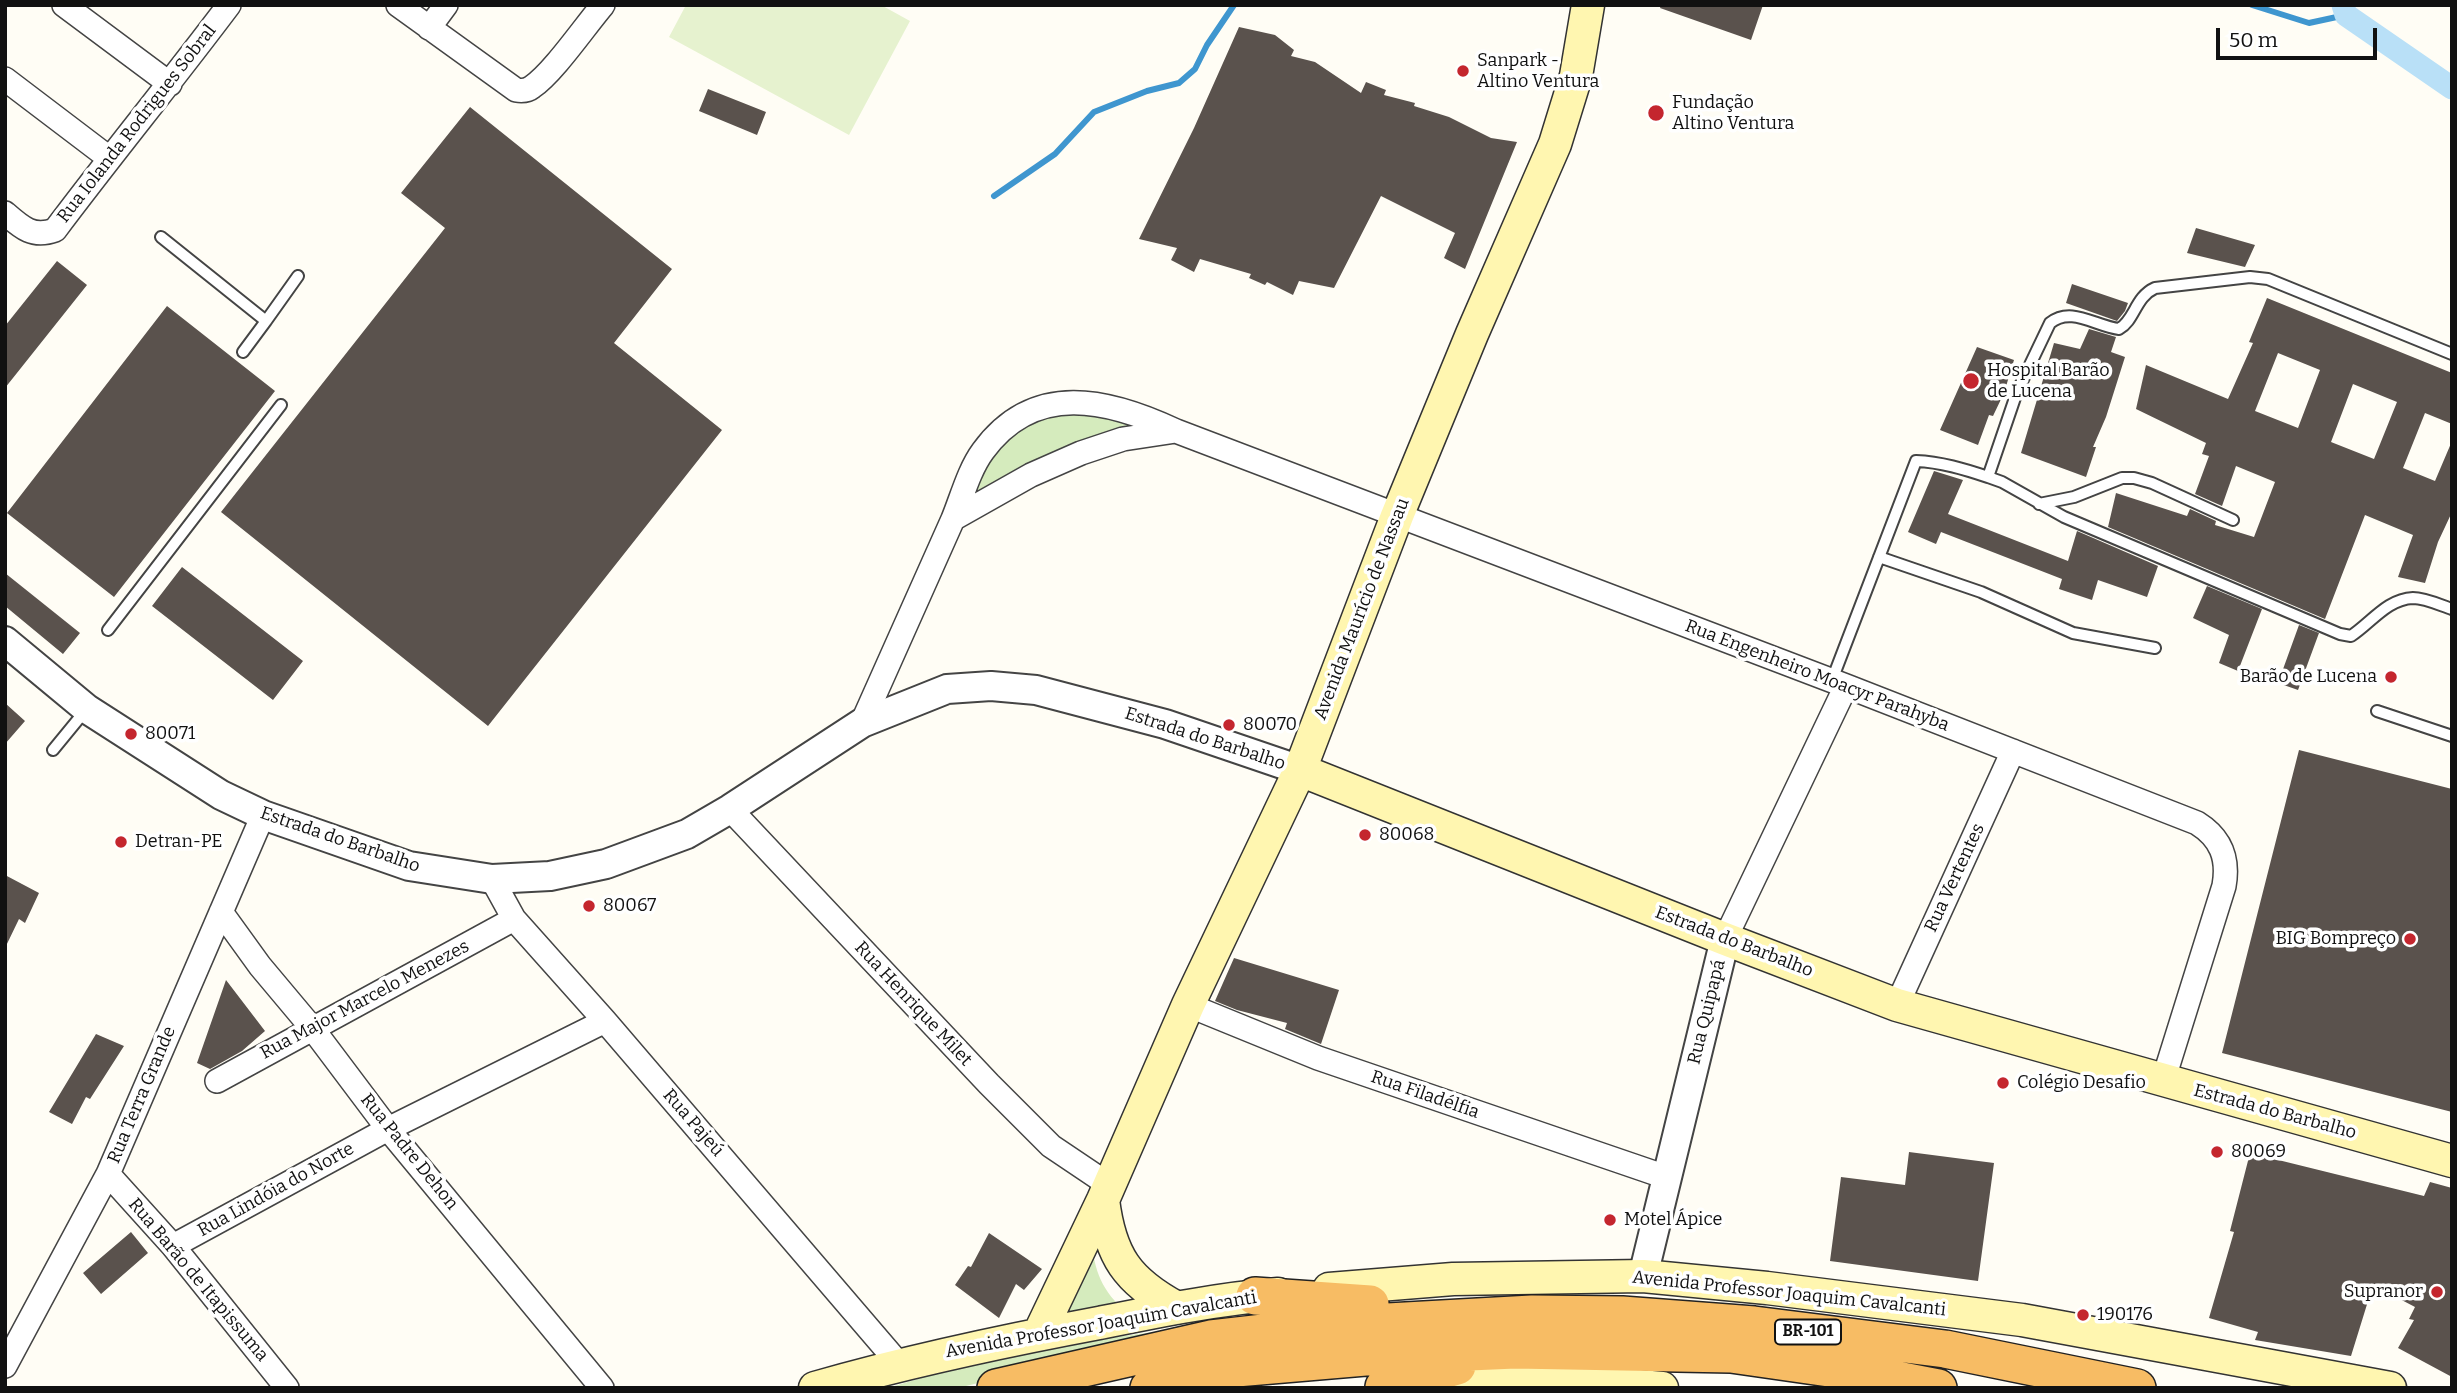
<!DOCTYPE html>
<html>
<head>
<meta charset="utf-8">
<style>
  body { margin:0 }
  #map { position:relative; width:2457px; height:1393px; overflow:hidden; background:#fffdf5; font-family:Bitter,serif }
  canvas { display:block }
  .frame { position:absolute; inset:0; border:7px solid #111; pointer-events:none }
  .scale { position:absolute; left:2216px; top:28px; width:161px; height:32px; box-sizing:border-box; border:4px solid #111; border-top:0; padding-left:9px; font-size:21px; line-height:24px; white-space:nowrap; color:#111; -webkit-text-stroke:5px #fff; paint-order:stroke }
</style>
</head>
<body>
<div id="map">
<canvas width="2457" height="1393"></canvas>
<div class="frame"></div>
<div class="scale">50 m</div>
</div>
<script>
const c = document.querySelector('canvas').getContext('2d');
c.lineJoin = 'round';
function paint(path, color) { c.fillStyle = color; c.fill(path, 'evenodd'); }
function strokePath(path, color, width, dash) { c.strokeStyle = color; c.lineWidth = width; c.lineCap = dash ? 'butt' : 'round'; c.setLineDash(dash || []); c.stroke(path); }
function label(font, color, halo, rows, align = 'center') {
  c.font = font + ' Bitter,serif'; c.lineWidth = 7; c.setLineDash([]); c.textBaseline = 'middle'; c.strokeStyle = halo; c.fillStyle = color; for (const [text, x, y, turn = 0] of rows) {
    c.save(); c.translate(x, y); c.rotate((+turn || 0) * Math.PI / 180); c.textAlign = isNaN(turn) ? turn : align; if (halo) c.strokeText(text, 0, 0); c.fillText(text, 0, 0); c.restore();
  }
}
paint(new Path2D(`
  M1065,412L1112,417L1143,430L965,502L970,472L1033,416Z
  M1090,1236C1095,1267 1098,1286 1123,1309L1060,1315Z
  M1215,1324L958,1388H888L994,1356L1070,1343Z`), '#d5ebbd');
paint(new Path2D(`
  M686,5H881L910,21L849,135L669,37Z`), '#e6f2cf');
strokePath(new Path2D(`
  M2252,5L2309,23L2346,15
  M994,196L1055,154L1094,112L1147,91L1179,83L1195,69L1207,45L1234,5`), '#3f96cf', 6);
strokePath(new Path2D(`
  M2343,5L2346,15L2452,88`), '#b9e0f7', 23);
paint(new Path2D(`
  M1661,5H1763L1751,40L1660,8Z
  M1239,27L1275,35L1294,50L1291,56L1315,62L1361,93L1366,82L1386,90L1384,95L1415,103L1414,106L1449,117L1491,138L1517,142L1465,269L1444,258L1455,233L1381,196L1334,288L1299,281L1293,295L1267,282L1265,285L1249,278L1251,274L1200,259L1194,272L1171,260L1177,248L1139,239L1194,128Z
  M708,89L766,112L757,135L699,111Z
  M470,107L672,269L614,343L722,430L488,726L221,512L445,228L401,193Z
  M2196,228L2255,245L2245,267L2187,253Z
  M57,261L87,285L5,388V326Z
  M2072,284L2128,303L2125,311L2117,321L2066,303Z
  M2267,298L2452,373V424L2425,413L2403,468L2435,481L2452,441V512L2438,542L2425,583L2398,577L2413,535L2365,515L2325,619L2108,527L2116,493L2187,516L2190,509L2216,521L2215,525L2254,537L2275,482L2236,466L2222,506L2195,494L2209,456L2202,454L2206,443L2136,409L2146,365L2228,399L2253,343L2249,342ZM2278,353L2320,370L2298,428L2255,411ZM2353,384L2397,402L2374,459L2331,442Z
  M167,306L275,391L114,597L7,513Z
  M2089,329L2116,337L2111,352L2125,357L2106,417L2093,447H2096L2086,477L2021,453L2054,343L2080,349Z
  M1977,347L2014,360L2004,393L1993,416L1989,415L1978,445L1940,430Z
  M1934,471L1963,480L1948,514L2068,561L2077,531L2158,566L2147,597L2098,580L2092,600L2059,589L2062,579L1941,532L1936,544L1908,532Z
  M182,567L303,661L273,700L152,606Z
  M5,573L80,633L63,654L5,606Z
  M2207,586L2262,609L2238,671L2219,663L2229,635L2193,618Z
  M2299,625L2319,633L2298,690L2278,683Z
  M5,703L25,721L5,744Z
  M2299,750L2452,789V1112L2222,1053Z
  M5,875L39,893L25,923L19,919L5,948Z
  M1234,958L1339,990L1321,1044L1285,1029L1287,1023L1237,1010L1215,1001Z
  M226,980L265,1031L242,1051L210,1069L197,1063Z
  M96,1034L124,1046L90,1099L86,1097L72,1124L49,1112Z
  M1909,1152L1994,1163L1978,1281L1830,1261L1841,1177L1905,1185Z
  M2250,1153L2424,1196L2430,1182L2452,1188V1377L2398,1348L2414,1320L2409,1319L2415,1307L2373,1285L2351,1356L2255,1340L2258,1332L2209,1318L2234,1232L2230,1231Z
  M131,1232L148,1253L101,1294L83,1273Z
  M989,1233L1042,1269L1024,1290L1016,1284L999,1318L955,1285L968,1266L971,1267Z`), '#5a524d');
const service = new Path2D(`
  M161,237L266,321L243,352
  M266,321L298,276
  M2452,354L2268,279L2250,277L2155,288C2135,297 2135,320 2119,329C2095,326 2071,306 2050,323L2017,392L1988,477L2002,482L2064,517L2340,634L2351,636C2371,623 2387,599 2413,598C2425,598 2440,605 2452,609
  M2039,504L2074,497L2122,478H2134L2152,483L2233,520
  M1879,557L1981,592L2073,633L2155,648
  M108,630L281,405
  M1832,680L1916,461C1941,462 1964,469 1988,477
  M2377,711L2452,736
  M53,750L85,711`);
const minor = new Path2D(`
  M64,5L170,84
  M398,5L516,90C522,91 527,91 532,87C553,73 585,26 603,5
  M429,28L446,5
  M5,79L109,158
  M5,213C22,228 33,238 55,230C112,154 172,81 229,5
  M953,519C962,497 969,470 983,451C1034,381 1108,399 1176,431
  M862,723L953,519L1031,475L1081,453L1123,439L1176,431L1846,686L2197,823C2221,838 2229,858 2224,886L2163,1081
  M730,809L989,1084L1051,1146L1109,1185
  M492,879L514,919L605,1021L899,1364
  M221,912L260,966L312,1028L388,1129L602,1388
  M1725,939L1846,686
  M1188,1005L1318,1058L1666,1177
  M1897,1005L2013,751
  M217,1081L514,919
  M108,1174L173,1246L287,1388
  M173,1246L388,1129L605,1021
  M5,1366L108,1174L263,815`);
const tertiary = new Path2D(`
  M5,641L87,709L221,795L263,815L409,866L492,879L550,876L606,864L687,834L730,809L862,723L947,689L991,686L1036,690L1165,724L1300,770
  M1643,1276L1725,939`);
const secondary = new Path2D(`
  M1300,770L1725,939L1897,1005L2452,1161
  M1103,1200C1110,1256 1127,1281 1177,1308
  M1329,1289L1453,1279L1643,1276L1767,1288L2022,1320L2390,1388
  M1039,1334L1103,1200L1188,1005L1300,770L1397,516L1472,334L1555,144L1576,76L1588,5
  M1422,1384C1501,1378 1583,1380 1662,1388
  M815,1388C909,1361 1003,1341 1099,1323C1159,1311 1218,1299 1278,1294`);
const trunk = new Path2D(`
  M1255,1296L1370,1304
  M1384,1387L1457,1366
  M996,1388L1211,1339L1334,1325L1532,1314L1622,1315L1754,1325L1945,1349L2137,1388
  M1149,1388L1236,1368L1377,1356L1515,1350L1731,1354L1850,1371L1938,1388`);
strokePath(service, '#444', 14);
strokePath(minor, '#444', 26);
strokePath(tertiary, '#444', 32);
strokePath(secondary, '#333', 35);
strokePath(trunk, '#222', 40);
strokePath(service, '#fff', 10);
strokePath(minor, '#fff', 23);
strokePath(tertiary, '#fff', 28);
strokePath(secondary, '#fff6b0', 32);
strokePath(trunk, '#f7bc64', 37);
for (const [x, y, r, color] of [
  [1463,71,7,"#c4262e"],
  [1656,113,9,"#c4262e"],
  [1971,381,9,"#c4262e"],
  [2391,677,7,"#c4262e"],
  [1229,725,7,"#c4262e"],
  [131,734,7,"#c4262e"],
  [1365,835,7,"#c4262e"],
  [121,842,7,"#c4262e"],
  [589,906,7,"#c4262e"],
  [2410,939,7,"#c4262e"],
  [2003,1083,7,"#c4262e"],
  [2217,1152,7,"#c4262e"],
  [1610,1220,7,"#c4262e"],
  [2437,1292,7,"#c4262e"],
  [2083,1315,7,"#c4262e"]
]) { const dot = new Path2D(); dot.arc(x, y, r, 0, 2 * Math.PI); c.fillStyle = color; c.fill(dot); strokePath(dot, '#fff', 2.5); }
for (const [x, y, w] of [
  [1808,1332,66]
]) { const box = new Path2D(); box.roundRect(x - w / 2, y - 12.5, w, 25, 5); c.fillStyle = '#fff'; c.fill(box); strokePath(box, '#111', 2); }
label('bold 16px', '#111', null, [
  ["BR-101",1808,1332]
]);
label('18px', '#111', '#fff', [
  ["Sanpark -",1477,61],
  ["Altino Ventura",1477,82],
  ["Fundação",1672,103],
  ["Altino Ventura",1672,124],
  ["Hospital Barão",1987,371],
  ["de Lucena",1987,392],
  ["Barão de Lucena",2377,677,"right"],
  ["80070",1243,725],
  ["80071",145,734],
  ["80068",1379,835],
  ["Detran-PE",135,842],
  ["80067",603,906],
  ["BIG Bompreço",2396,939,"right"],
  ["Colégio Desafio",2017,1083],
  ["80069",2231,1152],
  ["Motel Ápice",1624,1220],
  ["Supranor",2423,1292,"right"],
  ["190176",2097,1315]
], 'left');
label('18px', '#111', '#fff', [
  ["Rua Iolanda Rodrigues Sobral",137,124,-52],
  ["Avenida Maurício de Nassau",1362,609,-69],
  ["Rua Engenheiro Moacyr Parahyba",1817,676,21],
  ["Estrada do Barbalho",1205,739,18],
  ["Estrada do Barbalho",340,840,19],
  ["Rua Vertentes",1955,878,-65],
  ["Estrada do Barbalho",1734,942,21],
  ["Rua Major Marcelo Menezes",365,1000,-28],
  ["Rua Henrique Milet",913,1004,47],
  ["Rua Quipapá",1707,1012,-76],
  ["Rua Terra Grande",142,1095,-67],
  ["Rua Filadélfia",1425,1095,19],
  ["Estrada do Barbalho",2275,1112,15],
  ["Rua Pajeú",693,1123,49],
  ["Rua Padre Dehon",409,1152,51],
  ["Rua Lindóia do Norte",276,1190,-29],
  ["Rua Barão de Itapissuma",198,1280,50],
  ["Avenida Professor Joaquim Cavalcanti",1789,1294,6],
  ["Avenida Professor Joaquim Cavalcanti",1101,1325,-10]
]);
</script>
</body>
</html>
